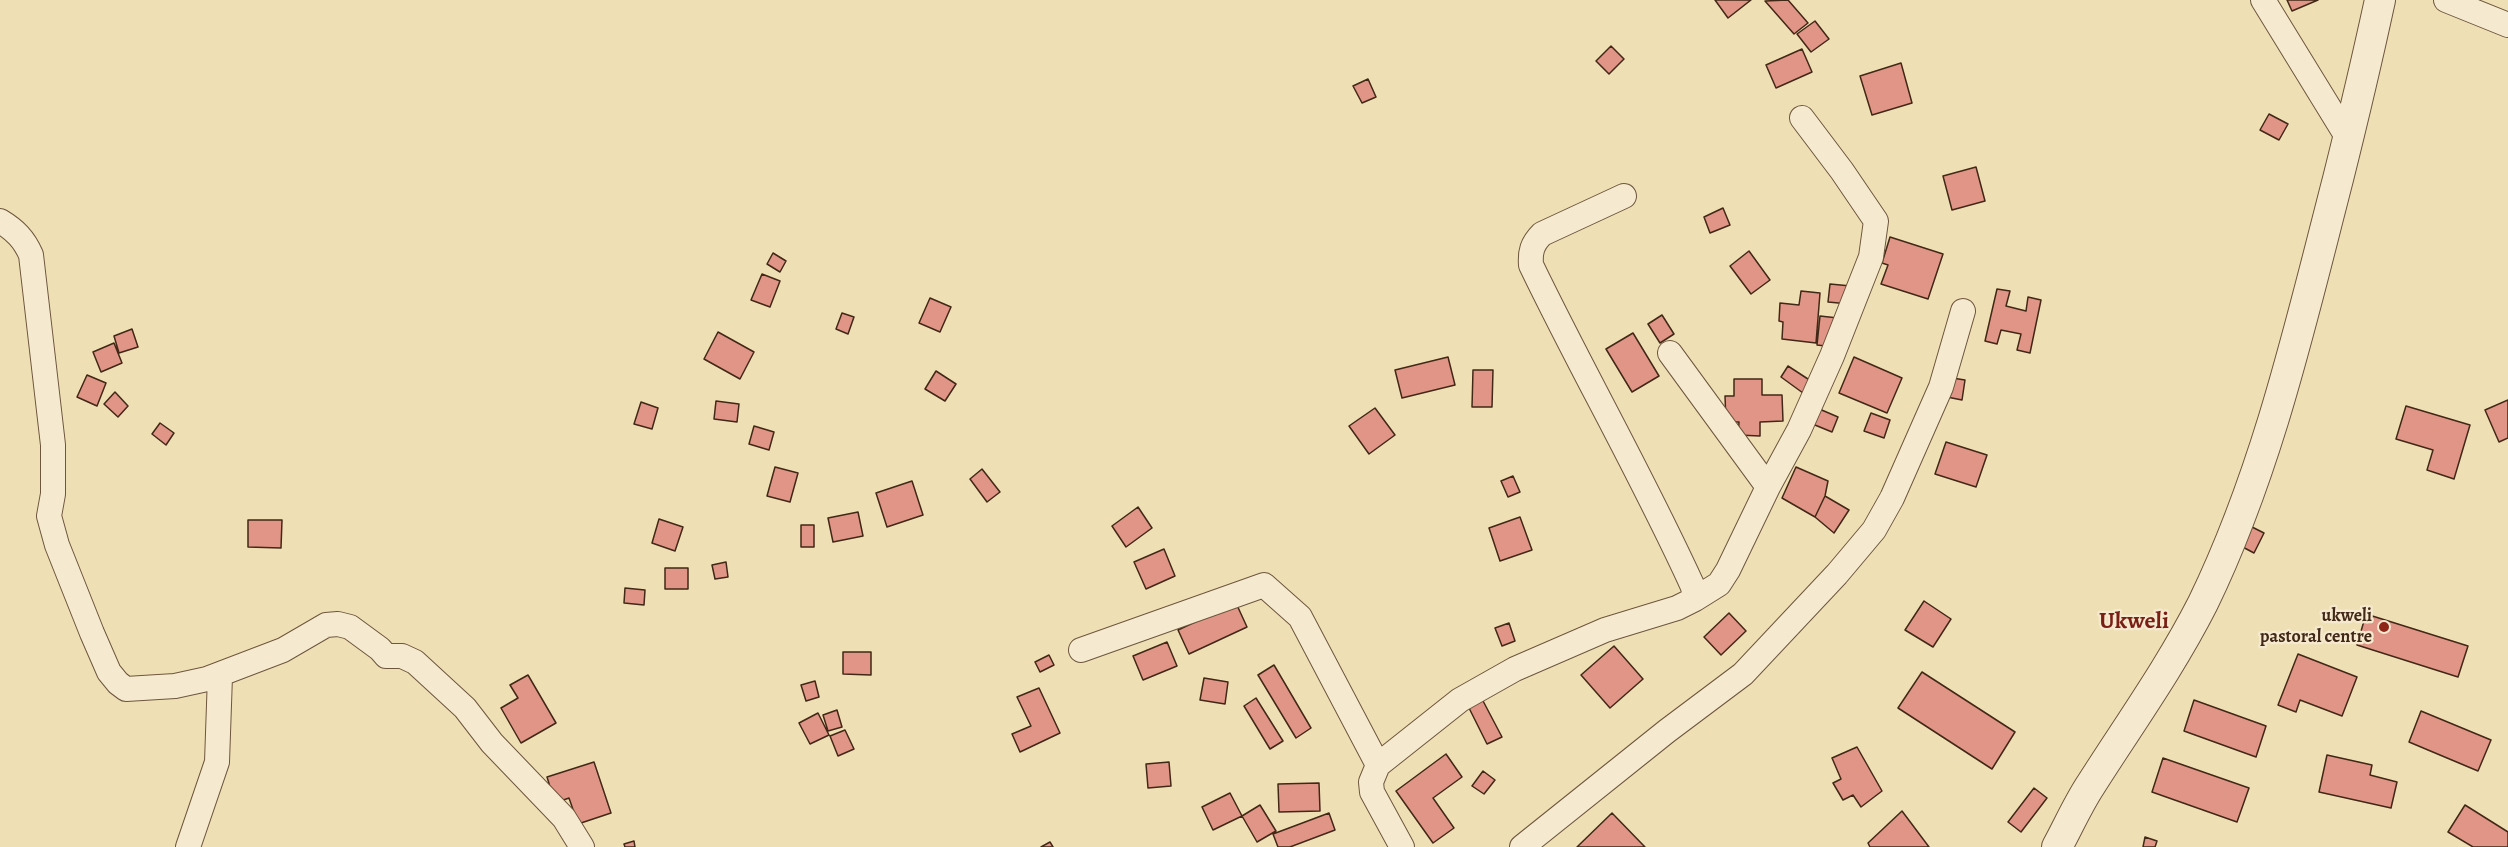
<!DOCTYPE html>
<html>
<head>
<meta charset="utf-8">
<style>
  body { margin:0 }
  canvas { display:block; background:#efdfb5 }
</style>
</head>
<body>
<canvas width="2508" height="847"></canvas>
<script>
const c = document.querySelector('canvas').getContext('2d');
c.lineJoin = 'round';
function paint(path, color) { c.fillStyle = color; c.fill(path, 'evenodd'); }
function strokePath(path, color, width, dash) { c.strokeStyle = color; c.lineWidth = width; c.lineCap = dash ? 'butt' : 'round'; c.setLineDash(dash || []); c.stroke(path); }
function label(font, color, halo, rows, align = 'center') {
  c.font = font + ' Alegreya,serif'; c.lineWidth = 4.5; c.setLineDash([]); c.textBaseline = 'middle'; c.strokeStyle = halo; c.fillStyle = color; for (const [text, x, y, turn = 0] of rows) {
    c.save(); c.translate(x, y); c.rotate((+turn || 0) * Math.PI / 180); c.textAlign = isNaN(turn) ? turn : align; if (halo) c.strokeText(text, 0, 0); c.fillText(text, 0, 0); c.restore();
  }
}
const building = new Path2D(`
  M1715,0H1751L1728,18Z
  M1788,0L1808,23L1794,34L1765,1Z
  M2287,0H2318L2292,11Z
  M1815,21L1829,39L1811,52L1797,34Z
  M1611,46L1624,59L1609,74L1596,61Z
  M1802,49L1812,72L1776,88L1766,65Z
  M1901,63L1912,103L1872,115L1860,76Z
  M1368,79L1376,97L1362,103L1353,86Z
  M2269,114L2288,124L2279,140L2260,130Z
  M1976,167L1985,201L1952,210L1943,176Z
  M1723,208L1730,225L1710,233L1704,217Z
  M1890,237L1943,254L1928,299L1881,284L1888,265L1882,263Z
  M1749,251L1770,280L1751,294L1730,266Z
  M773,253L786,261L780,272L767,264Z
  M762,274L780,281L770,307L751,300Z
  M1830,284L1851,286L1849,304L1828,302Z
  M1997,289L2010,291L2006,306L2026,311L2028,297L2041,300L2030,353L2017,350L2021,334L2001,330L1997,344L1985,341Z
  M1801,291L1820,293L1816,343L1782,339L1783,322L1779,321L1780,303L1799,305Z
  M930,298L951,307L940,332L919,323Z
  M842,313L854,317L848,334L836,329Z
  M1662,315L1674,334L1660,343L1648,324Z
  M1820,316L1838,318L1834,347L1817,345Z
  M132,329L138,347L119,353L114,336Z
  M718,332L754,352L740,379L704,359Z
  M1633,333L1659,376L1632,392L1606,349Z
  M114,343L122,363L101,372L93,352Z
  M1448,357L1455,385L1402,398L1395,370Z
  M1854,357L1902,378L1887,413L1839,393Z
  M1788,366L1811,381L1803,393L1781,377Z
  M1473,370H1493L1492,407H1472Z
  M936,371L956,384L945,401L925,389Z
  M87,375L106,383L97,406L77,397Z
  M1946,377L1965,380L1962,400L1942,396Z
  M1734,379H1762V395H1782L1783,421L1760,422V436L1738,435L1739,422H1726L1725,396H1734Z
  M115,392L128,406L118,417L104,404Z
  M2508,400V438L2499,442L2485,410Z
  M716,401L739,404L737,422L714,419Z
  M641,402L658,408L652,429L634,424Z
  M2406,406L2470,425L2454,479L2427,470L2433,450L2396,439Z
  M1375,408L1395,435L1369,454L1349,426Z
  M1817,408L1838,417L1832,432L1810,423Z
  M1871,413L1890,420L1884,438L1864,431Z
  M160,423L174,433L166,445L152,434Z
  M754,426L774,432L769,450L749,444Z
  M1946,442L1987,455L1976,487L1935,474Z
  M775,467L798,473L790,502L767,496Z
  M1796,467L1828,481L1825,496L1815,517L1782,498Z
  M982,469L1000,492L987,502L970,479Z
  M1513,476L1520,492L1508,497L1501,481Z
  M912,481L923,515L887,527L876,493Z
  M1825,496L1849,510L1834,533L1815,517Z
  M1138,507L1152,528L1126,547L1112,526Z
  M858,512L863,536L833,542L828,518Z
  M1520,517L1532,550L1500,561L1489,528Z
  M659,519L683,527L675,551L652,543Z
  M248,520H282L281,548L248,547Z
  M801,525H814V547H801Z
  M2248,525L2264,533L2254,553L2237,544Z
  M1164,549L1175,576L1146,589L1134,562Z
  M726,562L728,577L715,579L712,565Z
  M665,568H688V589H665Z
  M625,588L645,590L644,605L624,603Z
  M1924,601L1951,619L1933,647L1905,630Z
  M1236,603L1247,627L1189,654L1178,630Z
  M1729,613L1746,631L1721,655L1704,637Z
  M2366,614L2468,646L2458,677L2357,645Z
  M1509,623L1515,641L1502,646L1495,628Z
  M1167,642L1177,666L1143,680L1133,656Z
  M1614,646L1643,679L1610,708L1581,675Z
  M843,652H871V675L843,674Z
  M2298,654L2357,677L2342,716L2300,700L2296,712L2278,705Z
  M1049,655L1054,665L1040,672L1035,662Z
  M1274,665L1311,728L1296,738L1258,675Z
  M1922,672L2015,732L1992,769L1898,708Z
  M528,675L556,723L521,743L501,708L518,698L510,685Z
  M1204,678L1228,682L1225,704L1200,700Z
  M815,681L819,697L806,701L801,685Z
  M1039,688L1060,733L1020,752L1012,734L1031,726L1017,697Z
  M1256,698L1283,741L1270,749L1244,706Z
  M1482,699L1502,737L1487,744L1468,706Z
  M2194,700L2266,726L2256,757L2184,731Z
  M837,710L842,727L828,731L823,715Z
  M2421,711L2491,740L2478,771L2409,742Z
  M818,713L829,735L810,744L799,723Z
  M845,730L854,749L838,756L830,736Z
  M1857,747L1882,791L1861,807L1853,795L1843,800L1833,783L1841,779L1832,758Z
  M1446,754L1462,777L1433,798L1454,828L1433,843L1396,791Z
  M2327,755L2372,765L2370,775L2397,782L2391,808L2319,792Z
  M2163,758L2249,788L2237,822L2152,792Z
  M594,762L611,813L578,824L569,798L555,803L547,777Z
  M1169,762L1171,786L1148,788L1146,764Z
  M1483,771L1495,780L1484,794L1472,786Z
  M1319,783L1320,811L1279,812L1278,784Z
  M2034,788L2047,798L2021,832L2008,822Z
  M1230,793L1242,816L1213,830L1202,807Z
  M1260,805L1276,831L1257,842L1242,816Z
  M2465,805L2508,832V847H2473L2448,832Z
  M1902,811L1929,847H1870L1868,843Z
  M1329,813L1335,830L1290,847H1278L1273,834Z
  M1612,813L1645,847H1577Z
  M2145,837L2157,841L2155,847H2143Z
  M634,841L635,847H625L624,844Z
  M1050,842L1053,847H1041Z`);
paint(building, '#e19587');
strokePath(building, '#422816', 1.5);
const minor = new Path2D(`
  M2263,0L2349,140
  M2446,0L2508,25
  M0,221C15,230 24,239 31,255L53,445V494L49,516L57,545L92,633L109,672L118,683L126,689L175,686L207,679L283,650L326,625L338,624L350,627L380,649L386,656H402L415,662L465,708L492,743L564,818L582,847
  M1670,353L1768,487
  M1695,599L1719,584L1728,570L1768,487L1799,430L1832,356L1871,257L1876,221L1842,171L1802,118
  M1081,650L1264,585L1300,617L1378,765
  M188,847L217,762L220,676
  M1402,847L1372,792L1371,782L1378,765L1460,700L1515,669L1605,630L1677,608L1695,599L1693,587C1643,477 1583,373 1531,265C1530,252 1532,244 1542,234L1624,196
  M1522,847L1667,731L1743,674L1837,574L1874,530L1892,498L1941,387L1963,311`);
const tertiary = new Path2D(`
  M2057,847C2068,827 2077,806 2090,786C2128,726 2170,668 2203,603C2268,469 2301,322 2338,179C2353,119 2367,60 2380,0`);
strokePath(minor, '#6d563e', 26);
strokePath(tertiary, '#6d563e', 32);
strokePath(minor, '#f5eacf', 24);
strokePath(tertiary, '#f5eacf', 30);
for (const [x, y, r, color] of [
  [2384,627,6,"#8f2418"]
]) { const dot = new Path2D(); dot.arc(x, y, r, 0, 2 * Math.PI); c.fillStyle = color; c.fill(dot); strokePath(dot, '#f5eacf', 2); }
label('bold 18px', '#422816', '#f5eacf', [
  ["ukweli",2372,617],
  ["pastoral centre",2372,638]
], 'right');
label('bold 24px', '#7a1f14', '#f5eacf', [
  ["Ukweli",2134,622]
]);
</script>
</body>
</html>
